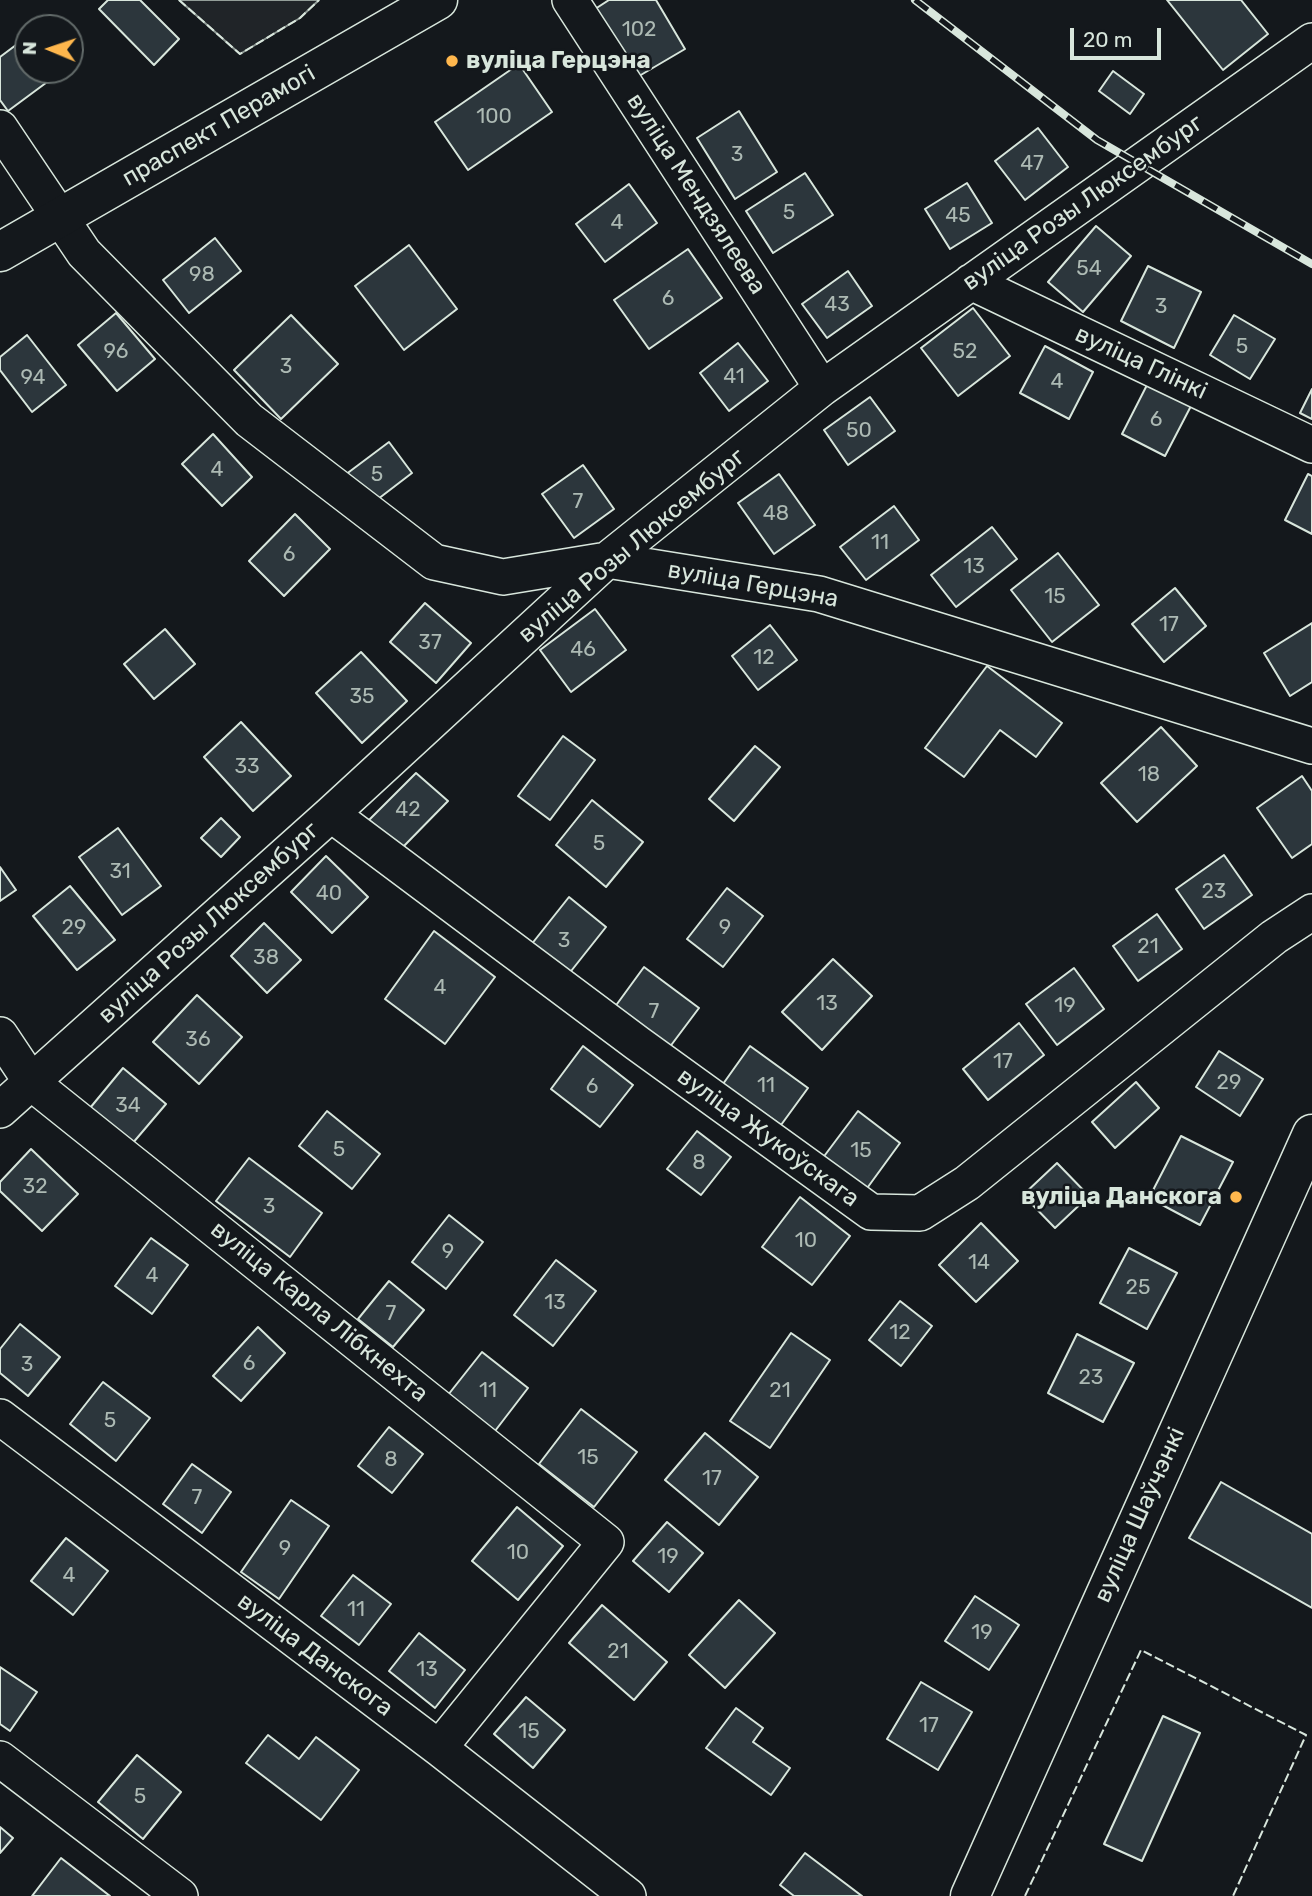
<!DOCTYPE html>
<html>
<head>
<meta charset="utf-8">
<style>
  body { margin:0 }
  #map { position:relative; width:1312px; height:1896px; overflow:hidden; background:#14181c; font-family:Rubik,sans-serif }
  canvas { display:block }
  .north { position:absolute; left:14px; top:14px; width:70px; height:70px; box-sizing:border-box; background:#14181c; border:2px solid #626a69; border-radius:50%; rotate:272deg; font-size:19px; font-weight:700; line-height:28px; text-align:center; color:#d8e6dc }
  .north::after { content:''; display:block; margin:auto; width:24px; height:32px; background:#ffb74d; clip-path:polygon(50% 0,100% 100%,50% 72%,0 100%) }
  .scale { position:absolute; left:1070px; top:28px; width:91px; height:32px; box-sizing:border-box; border:4px solid #d8e6dc; border-top:0; padding-left:9px; font-size:21px; line-height:24px; white-space:nowrap; color:#d8e6dc; -webkit-text-stroke:5px #14181c; paint-order:stroke }
</style>
</head>
<body>
<div id="map">
<canvas width="1312" height="1896"></canvas>
<div class="north">N</div>
<div class="scale">20 m</div>
</div>
<script>
const c = document.querySelector('canvas').getContext('2d');
c.lineJoin = 'round';
function paint(path, color) { c.fillStyle = color; c.fill(path, 'evenodd'); }
function strokePath(path, color, width, dash) { c.strokeStyle = color; c.lineWidth = width; c.lineCap = dash ? 'butt' : 'round'; c.setLineDash(dash || []); c.stroke(path); }
function label(font, color, halo, rows, align = 'center') {
  c.font = font + ' Rubik,sans-serif'; c.lineWidth = 5; c.setLineDash([]); c.textBaseline = 'middle'; c.strokeStyle = halo; c.fillStyle = color; for (const [text, x, y, turn = 0] of rows) {
    c.save(); c.translate(x, y); c.rotate((+turn || 0) * Math.PI / 180); c.textAlign = isNaN(turn) ? turn : align; if (halo) c.strokeText(text, 0, 0); c.fillText(text, 0, 0); c.restore();
  }
}
const green = new Path2D(`
  M179,0H319L300,18L240,54Z`);
paint(green, '#202428');
strokePath(green, '#939e99', 2);
const building = new Path2D(`
  M108,0H140L179,39L154,65L99,9Z
  M609,0H656L685,49L634,79L592,11Z
  M1167,0H1241L1268,34L1223,70Z
  M28,36V70H55L58,74L8,111L0,100V57Z
  M519,64L552,112L468,170L435,122Z
  M1113,71L1144,94L1130,114L1099,91Z
  M739,111L777,172L735,199L697,138Z
  M1038,128L1068,167L1025,200L995,161Z
  M805,173L833,215L773,253L746,211Z
  M967,183L992,223L950,249L925,209Z
  M629,184L657,223L605,262L576,224Z
  M1096,226L1131,256L1083,312L1048,282Z
  M215,238L241,271L189,313L163,280Z
  M409,245L457,309L404,350L355,286Z
  M688,249L722,298L649,349L614,300Z
  M1148,266L1201,292L1174,348L1121,321Z
  M848,271L872,306L827,338L802,304Z
  M973,308L1010,356L958,396L921,348Z
  M116,313L155,359L117,391L78,345Z
  M291,315L338,364L281,419L234,370Z
  M1234,315L1275,339L1250,379L1210,355Z
  M27,335L66,385L32,412L0,370V357Z
  M738,343L768,381L729,411L700,373Z
  M1045,346L1093,372L1069,419L1020,393Z
  M1148,383L1191,406L1165,456L1122,434Z
  M1312,389V419L1300,413Z
  M870,397L895,431L848,465L824,430Z
  M213,434L252,477L222,506L182,464Z
  M389,442L412,473L365,509L341,478Z
  M583,465L614,509L574,538L542,494Z
  M779,474L815,525L774,554L738,503Z
  M1308,474L1312,476V534L1285,520Z
  M894,506L919,540L866,580L840,547Z
  M295,514L330,549L284,596L249,561Z
  M992,527L1017,559L956,607L931,575Z
  M1058,553L1099,605L1052,642L1011,590Z
  M1175,588L1206,626L1164,662L1132,624Z
  M425,603L471,643L436,683L390,642Z
  M595,609L626,650L571,692L540,650Z
  M1312,623V682L1290,696L1264,653Z
  M770,625L797,660L758,690L732,656Z
  M165,629L195,664L154,699L124,664Z
  M361,652L407,701L362,743L316,693Z
  M987,666L1062,723L1036,757L1000,730L964,777L925,748Z
  M241,722L291,776L253,811L204,757Z
  M1161,727L1197,766L1137,822L1101,783Z
  M563,736L595,760L550,820L518,796Z
  M755,746L780,767L734,821L709,799Z
  M416,773L448,801L402,848L369,820Z
  M1302,776L1312,791V844L1292,858L1257,808Z
  M592,800L643,842L606,887L556,845Z
  M221,818L240,837L221,857L201,838Z
  M118,828L161,886L122,915L79,857Z
  M1224,855L1252,895L1204,929L1176,889Z
  M326,856L368,897L332,933L291,892Z
  M0,867L16,890L0,901Z
  M70,886L115,940L77,970L33,916Z
  M727,888L763,916L723,967L687,939Z
  M569,897L606,927L560,985L523,955Z
  M1157,914L1182,949L1138,981L1113,946Z
  M264,923L301,960L267,993L231,956Z
  M434,931L495,977L445,1044L385,999Z
  M833,959L872,996L822,1050L782,1012Z
  M644,967L699,1008L663,1056L609,1015Z
  M1074,968L1104,1009L1057,1045L1026,1004Z
  M197,995L242,1037L199,1084L153,1042Z
  M1019,1023L1044,1055L988,1100L963,1069Z
  M583,1046L633,1085L600,1127L551,1089Z
  M750,1046L808,1088L781,1125L723,1084Z
  M1219,1051L1263,1079L1240,1116L1196,1087Z
  M123,1068L166,1104L132,1144L90,1108Z
  M1136,1082L1159,1108L1115,1148L1092,1122Z
  M327,1111L380,1154L352,1189L299,1146Z
  M858,1111L900,1143L865,1191L822,1159Z
  M697,1131L731,1157L701,1195L667,1169Z
  M1181,1136L1233,1162L1200,1225L1149,1198Z
  M31,1149L78,1194L42,1231L0,1191V1182Z
  M249,1158L322,1213L290,1257L216,1201Z
  M1057,1163L1089,1196L1055,1228L1023,1195Z
  M800,1197L850,1236L812,1285L762,1247Z
  M449,1215L483,1242L446,1289L412,1262Z
  M981,1223L1018,1261L976,1302L939,1265Z
  M151,1238L188,1265L152,1314L115,1286Z
  M1129,1248L1177,1273L1147,1329L1100,1303Z
  M556,1260L596,1291L553,1346L514,1315Z
  M389,1281L424,1310L393,1347L358,1319Z
  M900,1301L932,1326L901,1366L869,1340Z
  M20,1324L60,1357L28,1396L0,1373V1349Z
  M258,1327L285,1353L241,1401L213,1376Z
  M791,1333L830,1360L770,1448L730,1421Z
  M1077,1334L1134,1363L1103,1422L1048,1393Z
  M482,1352L528,1388L495,1431L448,1395Z
  M103,1382L150,1418L116,1461L70,1424Z
  M581,1409L637,1452L594,1507L539,1464Z
  M389,1427L423,1454L392,1493L358,1466Z
  M705,1433L758,1477L719,1525L665,1480Z
  M192,1464L231,1492L202,1533L163,1504Z
  M1221,1482L1312,1534V1608L1189,1538Z
  M291,1500L329,1526L279,1599L241,1572Z
  M517,1507L563,1546L518,1600L472,1561Z
  M667,1522L703,1553L669,1592L633,1561Z
  M66,1538L108,1571L73,1615L31,1581Z
  M353,1575L391,1604L359,1645L321,1616Z
  M975,1596L1019,1625L989,1670L945,1641Z
  M739,1600L775,1633L725,1688L689,1655Z
  M602,1605L667,1662L634,1700L569,1643Z
  M419,1633L465,1670L435,1708L389,1671Z
  M0,1667L37,1692L10,1731L0,1724Z
  M921,1682L972,1712L938,1770L887,1739Z
  M526,1697L565,1730L533,1768L494,1734Z
  M736,1708L763,1728L753,1742L790,1768L771,1795L706,1748Z
  M1163,1716L1200,1733L1142,1861L1104,1844Z
  M268,1735L299,1759L316,1737L359,1770L321,1820L246,1763Z
  M137,1755L181,1792L143,1839L98,1802Z
  M0,1827L13,1838L0,1853Z
  M805,1853L862,1896H794L780,1885Z
  M61,1858L110,1896H32Z`);
paint(building, '#2c363c');
strokePath(building, '#d8e6dc', 2);
const minor = new Path2D(`
  M570,0L822,388
  M0,128L84,253L249,420L434,562L503,577L607,560L819,594L1312,746
  M971,282L1312,445
  M331,814L637,1043L871,1212L920,1213L967,1183L1274,937L1312,912
  M0,1035L32,1083L606,1542L439,1748
  M0,1110L331,814L607,560L822,388L1312,41
  M0,1417L439,1748L628,1896
  M0,1759L180,1896`);
const major = new Path2D(`
  M0,252L438,0
  M970,1896L1312,1134`);
strokePath(minor, '#d8e6dc', 38);
strokePath(major, '#d8e6dc', 41);
strokePath(minor, '#14181c', 35);
strokePath(major, '#14181c', 38);
const rail = new Path2D(`
  M915,0L1097,140L1312,264`);
strokePath(rail, '#d8e6dc', 8);
strokePath(rail, '#14181c', 5, [16]);
strokePath(new Path2D(`
  M179,0L240,54L300,18L319,0
  M1025,1896L1141,1650L1306,1735L1233,1896`), '#d8e6dc', 2, [9, 3.5]);
for (const [x, y, r, color] of [
  [452,61,7,"#ffb74d"],
  [1236,1197,7,"#ffb74d"]
]) { const dot = new Path2D(); dot.arc(x, y, r, 0, 2 * Math.PI); c.fillStyle = color; c.fill(dot); strokePath(dot, '#14181c', 2.5); }
label('21px', '#adbab4', null, [
  ["102",639,30],
  ["100",494,117],
  ["3",737,155],
  ["47",1032,164],
  ["5",789,213],
  ["45",958,216],
  ["4",617,223],
  ["54",1089,269],
  ["98",202,275],
  ["6",668,299],
  ["43",837,305],
  ["3",1161,307],
  ["5",1242,347],
  ["96",116,352],
  ["52",965,352],
  ["3",286,367],
  ["41",734,377],
  ["94",33,378],
  ["4",1057,382],
  ["6",1156,420],
  ["50",859,431],
  ["4",217,470],
  ["5",377,475],
  ["7",578,502],
  ["48",776,514],
  ["11",880,543],
  ["6",289,555],
  ["13",974,567],
  ["15",1055,597],
  ["17",1169,625],
  ["37",430,643],
  ["46",583,650],
  ["12",764,658],
  ["35",362,697],
  ["33",247,767],
  ["18",1149,775],
  ["42",408,810],
  ["5",599,844],
  ["31",120,872],
  ["23",1214,892],
  ["40",329,894],
  ["29",74,928],
  ["9",725,928],
  ["3",564,941],
  ["21",1148,947],
  ["38",266,958],
  ["4",440,988],
  ["13",827,1004],
  ["19",1065,1006],
  ["7",654,1012],
  ["36",198,1040],
  ["17",1003,1062],
  ["29",1229,1083],
  ["11",766,1086],
  ["6",592,1087],
  ["34",128,1106],
  ["5",339,1150],
  ["15",861,1151],
  ["8",699,1163],
  ["32",35,1187],
  ["3",269,1207],
  ["10",806,1241],
  ["9",448,1252],
  ["14",979,1263],
  ["4",152,1276],
  ["25",1138,1288],
  ["13",555,1303],
  ["7",391,1314],
  ["12",900,1333],
  ["6",249,1364],
  ["3",27,1365],
  ["23",1091,1378],
  ["11",488,1391],
  ["21",780,1391],
  ["5",110,1421],
  ["15",588,1458],
  ["8",391,1460],
  ["17",712,1479],
  ["7",197,1498],
  ["9",285,1549],
  ["10",518,1553],
  ["19",668,1557],
  ["4",69,1576],
  ["11",356,1610],
  ["19",982,1633],
  ["21",618,1652],
  ["13",427,1670],
  ["17",929,1726],
  ["15",529,1732],
  ["5",140,1797]
]);
label('bold 24px', '#d8e6dc', '#14181c', [
  ["вуліца Герцэна",466,61],
  ["вуліца Данскога",1222,1197,"right"]
], 'left');
label('24px', '#d8e6dc', '#14181c', [
  ["праспект Перамогі",219,126,-30],
  ["вуліца Мендзялеева",696,194,57],
  ["вуліца Розы Люксембург",1083,203,-35],
  ["вуліца Глінкі",1141,363,25],
  ["вуліца Розы Люксембург",632,546,-40],
  ["вуліца Герцэна",753,585,10],
  ["вуліца Розы Люксембург",209,923,-42],
  ["вуліца Жукоўскага",768,1138,36],
  ["вуліца Карла Лібкнехта",319,1312,39],
  ["вуліца Шаўчэнкі",1140,1515,-66],
  ["вуліца Данскога",315,1655,37]
]);
</script>
</body>
</html>
